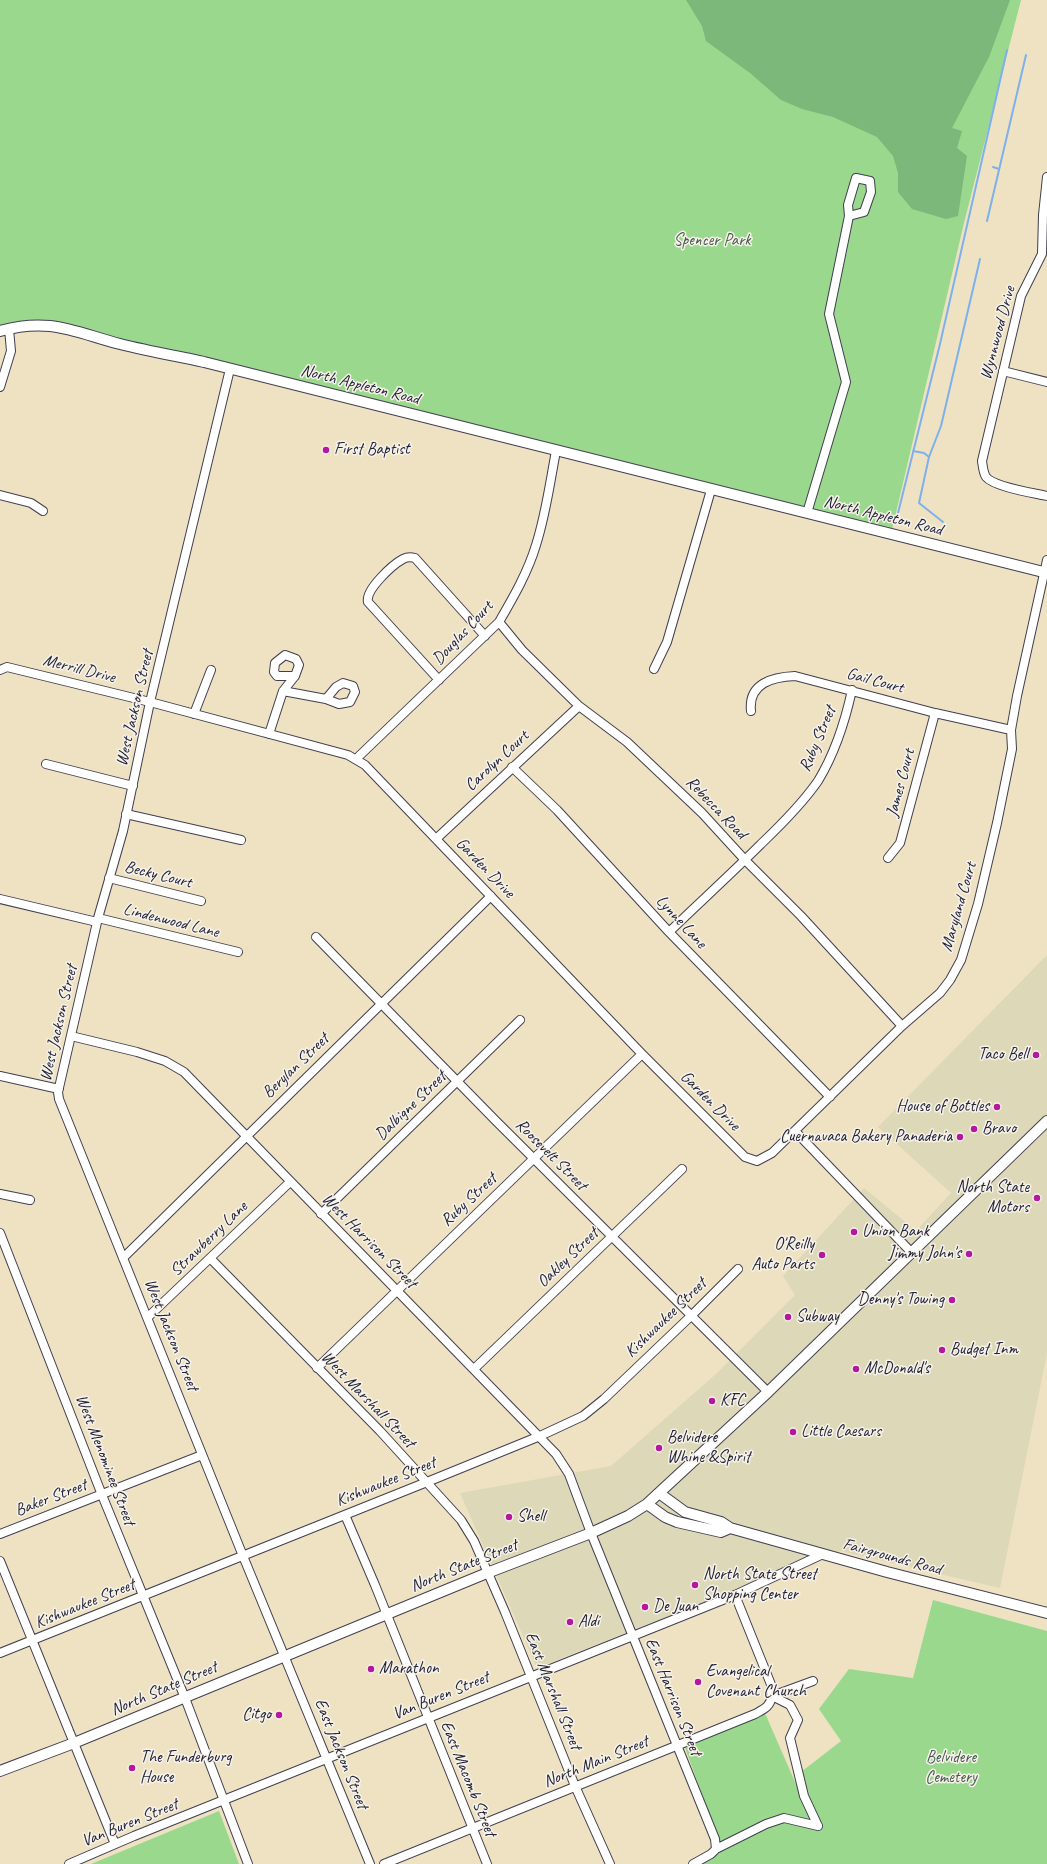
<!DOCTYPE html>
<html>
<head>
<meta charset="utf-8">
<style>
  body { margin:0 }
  canvas { display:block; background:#eee2c3 }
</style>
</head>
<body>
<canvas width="1047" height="1864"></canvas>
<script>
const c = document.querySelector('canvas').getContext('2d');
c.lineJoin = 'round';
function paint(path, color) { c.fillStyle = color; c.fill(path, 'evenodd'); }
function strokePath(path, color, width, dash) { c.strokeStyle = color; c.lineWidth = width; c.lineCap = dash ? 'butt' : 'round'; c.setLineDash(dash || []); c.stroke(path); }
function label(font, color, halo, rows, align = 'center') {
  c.font = font + ' Caveat,sans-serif'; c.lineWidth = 3; c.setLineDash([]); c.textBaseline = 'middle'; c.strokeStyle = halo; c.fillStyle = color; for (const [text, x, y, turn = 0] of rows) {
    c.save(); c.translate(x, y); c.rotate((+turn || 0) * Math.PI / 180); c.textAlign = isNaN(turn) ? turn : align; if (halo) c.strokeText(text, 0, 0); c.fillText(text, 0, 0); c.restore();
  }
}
paint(new Path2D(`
  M1047,955V1353L1000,1588L840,1551L643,1626L537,1668L460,1493L611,1466L716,1374L795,1295L783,1276L864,1188L916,1231L951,1193L878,1127Z`), '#ddd8b7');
paint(new Path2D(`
  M0,0H1021L964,223L891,534L43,324L0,333Z
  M933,1600L1047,1631V1864H695L722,1849L684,1745L764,1711L813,1823L801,1772L841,1741L819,1709L849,1669L913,1678Z
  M219,1811L239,1864H91Z`), '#9ad88e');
paint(new Path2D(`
  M686,0H1010L989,57L952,128L962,131L957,148L967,156L958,216L946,219L912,209L898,192V173L893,156L877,137L833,117L802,109L781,100L750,73L706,41L702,26Z`), '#7bb879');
strokePath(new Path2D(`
  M993,167L999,169
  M987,221L1026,55
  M913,451L924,453L929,457
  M898,513L940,344L1007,50
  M943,522L919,503L929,457L941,426L980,259`), '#7db1eb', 2);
const minor = new Path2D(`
  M1047,177L1043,215L1042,254L1021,296L982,461C983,467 983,472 986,477C994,487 1034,493 1047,496
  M856,178L870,181L871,192L864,212L849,216L848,205Z
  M230,369L150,702L123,831L98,918L58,1092L59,1099L243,1556L370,1864
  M1003,371L1047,382
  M0,387L11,351L9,329
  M0,495L31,503L43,511
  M807,513L846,382L829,314L849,216
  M499,622L522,650L579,706L627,742L702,813L745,860L801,916L902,1026
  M285,655L296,659L299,665L295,676H277L274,672L275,663Z
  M654,669L667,642L711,490
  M0,670L7,667L150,702L348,755L365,765L642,1054L745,1157L757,1161L772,1153L902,1026L940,993L950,980L961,960L978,904L997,823L1012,749L1011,730L1017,696L1047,560
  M439,680L368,602C365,590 392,565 403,559C407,557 411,557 415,558L485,636
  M343,683L353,686L355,692L350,702L339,704L326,699L336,687Z
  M283,691L326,699
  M751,711C748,683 773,677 795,676L935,713L1011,730
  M194,714L211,670
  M269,734L283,691L295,676
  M356,759L499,622C513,598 528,572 536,545C546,514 550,482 556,451
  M46,764L133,786
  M512,767L557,810L669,932L830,1097
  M126,814L241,840
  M436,839L579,706
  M888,858L900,843L935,713
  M109,878L201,901
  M0,899L97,922
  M98,918L238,952
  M669,932C700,902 731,874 761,844C782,824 802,804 818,781C835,753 845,722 852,690
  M316,937L495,1120L768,1392
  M71,1036L137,1052L165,1061L184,1072L556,1454L569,1474L591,1533L715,1839L716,1849
  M0,1076L59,1089
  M795,1131L911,1252
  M0,1194L30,1200
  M321,1214L520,1020
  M0,1233L102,1495L185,1698L248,1864
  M123,1258L491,896
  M210,1258L380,1431L461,1520L474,1541L505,1612L575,1786L610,1864
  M148,1317L290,1182
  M317,1368L642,1054
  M474,1369L682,1169
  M345,1515L375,1585L487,1864
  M0,1534L202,1455
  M0,1561L115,1844
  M735,1595L772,1687V1696L790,1705L798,1720L790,1738L804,1796L818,1826
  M0,1653L427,1482L540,1436L583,1416L604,1399L692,1315L738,1269
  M69,1864L134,1836L735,1595L823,1554
  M384,1864L755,1714C764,1709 770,1707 772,1696L813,1681
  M693,1864L711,1854L716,1849L766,1824L784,1818L818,1826`);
const major = new Path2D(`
  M0,331C50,317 74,332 120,344C148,351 176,356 204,362L1047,573
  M659,1493L685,1512L721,1522L730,1528L887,1572L1047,1613
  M647,1504L665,1517L677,1522L721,1532L730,1528
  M0,1771L74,1743L487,1573L591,1533L628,1516L647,1504L768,1392L1047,1121`);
strokePath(minor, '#413f4f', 10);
strokePath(major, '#413f4f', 12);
strokePath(minor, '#fff', 8);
strokePath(major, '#fff', 10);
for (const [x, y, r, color] of [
  [326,450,4,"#b5179e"],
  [1036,1055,4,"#b5179e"],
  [997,1107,4,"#b5179e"],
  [974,1129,4,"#b5179e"],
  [960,1137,4,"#b5179e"],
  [1037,1198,4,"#b5179e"],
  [854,1232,4,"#b5179e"],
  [969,1254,4,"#b5179e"],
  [822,1255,4,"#b5179e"],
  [952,1300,4,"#b5179e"],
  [788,1317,4,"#b5179e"],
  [942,1350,4,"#b5179e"],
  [856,1369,4,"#b5179e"],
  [712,1401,4,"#b5179e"],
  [793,1432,4,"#b5179e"],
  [659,1448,4,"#b5179e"],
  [509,1517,4,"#b5179e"],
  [695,1585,4,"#b5179e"],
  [645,1607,4,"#b5179e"],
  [570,1622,4,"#b5179e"],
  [371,1669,4,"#b5179e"],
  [698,1682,4,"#b5179e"],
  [279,1715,4,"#b5179e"],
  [132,1768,4,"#b5179e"]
]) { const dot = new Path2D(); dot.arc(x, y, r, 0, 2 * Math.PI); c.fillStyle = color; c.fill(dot); strokePath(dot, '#f7f3e8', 1.5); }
label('17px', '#465954', '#f7f3e8', [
  ["Spencer Park",712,241],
  ["Belvidere",951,1758],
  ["Cemetery",951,1778]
]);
label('17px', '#22223b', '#f7f3e8', [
  ["Wynnwood Drive",998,333,-75],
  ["North Appleton Road",360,385,14],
  ["North Appleton Road",883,516,14],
  ["Douglas Court",463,633,-47],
  ["Merrill Drive",79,669,14],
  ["Gail Court",875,681,15],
  ["West Jackson Street",135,708,-77],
  ["Ruby Street",818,739,-67],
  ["Carolyn Court",497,761,-43],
  ["James Court",901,783,-75],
  ["Rebecca Road",716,808,46],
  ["Garden Drive",485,868,46],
  ["Becky Court",158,875,14],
  ["Maryland Court",959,907,-74],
  ["Lindenwood Lane",171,921,14],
  ["Lynne Lane",681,922,47],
  ["West Jackson Street",59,1023,-77],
  ["Berylan Street",296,1066,-44],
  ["Garden Drive",710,1101,45],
  ["Dalbigne Street",411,1106,-44],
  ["Roosevelt Street",551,1155,45],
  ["Ruby Street",469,1200,-43],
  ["Strawberry Lane",209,1239,-44],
  ["West Harrison Street",369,1241,45],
  ["Oakley Street",568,1258,-44],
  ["Kishwaukee Street",666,1318,-44],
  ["West Jackson Street",171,1335,68],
  ["West Marshall Street",368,1400,46],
  ["West Menominee Street",105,1460,69],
  ["Kishwaukee Street",386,1482,-22],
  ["Baker Street",51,1498,-21],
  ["Fairgrounds Road",892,1557,15],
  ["North State Street",464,1566,-22],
  ["Kishwaukee Street",85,1604,-22],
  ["North State Street",164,1689,-23],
  ["East Marshall Street",553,1691,68],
  ["Van Buren Street",441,1696,-22],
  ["East Harrison Street",673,1697,68],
  ["East Jackson Street",341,1754,68],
  ["North Main Street",596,1762,-22],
  ["East Macomb Street",468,1779,68],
  ["Van Buren Street",130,1823,-22]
]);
label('17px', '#22223b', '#f7f3e8', [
  ["First Baptist",334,450],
  ["Taco Bell",1028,1055,"right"],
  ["House of Bottles",989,1107,"right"],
  ["Bravo",982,1129],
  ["Cuernavaca Bakery Panaderia",952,1137,"right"],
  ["North State",1029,1188,"right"],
  ["Motors",1029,1208,"right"],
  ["Union Bank",862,1232],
  ["O'Reilly",814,1245,"right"],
  ["Auto Parts",814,1265,"right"],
  ["Jimmy John's",961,1254,"right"],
  ["Denny's Towing",944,1300,"right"],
  ["Subway",796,1317],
  ["Budget Inm",950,1350],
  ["McDonald's",864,1369],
  ["KFC",720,1401],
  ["Little Caesars",801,1432],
  ["Belvidere",667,1438],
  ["Whine &Spirit",667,1458],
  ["Shell",517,1517],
  ["North State Street",703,1575],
  ["Shopping Center",703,1595],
  ["De Juan",653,1607],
  ["Aldi",578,1622],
  ["Marathon",379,1669],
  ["Evangelical",706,1672],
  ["Covenant Church",706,1692],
  ["Citgo",271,1715,"right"],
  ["The Funderburg",140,1758],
  ["House",140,1778]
], 'left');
</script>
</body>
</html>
